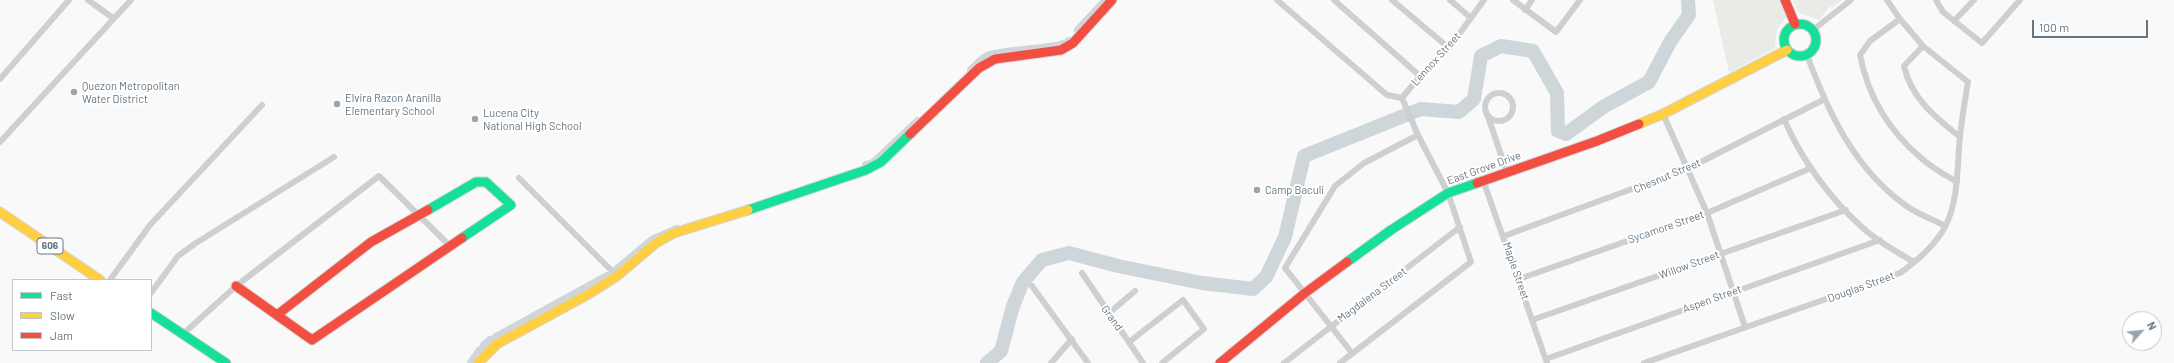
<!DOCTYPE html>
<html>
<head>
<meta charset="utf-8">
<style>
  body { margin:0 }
  #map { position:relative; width:2174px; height:363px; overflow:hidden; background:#f9f9f9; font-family:Barlow,sans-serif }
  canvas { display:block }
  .legend { position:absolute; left:12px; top:279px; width:140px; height:72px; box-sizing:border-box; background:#fff; border:1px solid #c1c8cd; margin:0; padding:5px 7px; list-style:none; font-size:12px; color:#657683 }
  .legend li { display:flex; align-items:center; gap:8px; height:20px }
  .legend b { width:20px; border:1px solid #c1c8cd }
  .north { position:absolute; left:2122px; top:311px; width:40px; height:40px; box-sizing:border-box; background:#fff; border:1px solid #c1c8cd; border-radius:50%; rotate:63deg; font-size:11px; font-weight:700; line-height:16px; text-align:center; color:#657683 }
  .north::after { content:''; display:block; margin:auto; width:14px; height:18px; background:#99a4ac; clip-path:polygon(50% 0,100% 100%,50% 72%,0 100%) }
  .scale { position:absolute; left:2032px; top:20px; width:116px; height:18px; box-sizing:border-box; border:2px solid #657683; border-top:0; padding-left:5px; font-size:12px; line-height:14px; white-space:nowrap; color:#657683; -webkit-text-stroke:3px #fff; paint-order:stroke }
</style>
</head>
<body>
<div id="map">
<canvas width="2174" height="363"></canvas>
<ul class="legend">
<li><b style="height:5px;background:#16e098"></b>Fast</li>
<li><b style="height:5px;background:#ffcf43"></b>Slow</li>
<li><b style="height:5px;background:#f24e42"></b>Jam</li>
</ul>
<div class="north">N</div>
<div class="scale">100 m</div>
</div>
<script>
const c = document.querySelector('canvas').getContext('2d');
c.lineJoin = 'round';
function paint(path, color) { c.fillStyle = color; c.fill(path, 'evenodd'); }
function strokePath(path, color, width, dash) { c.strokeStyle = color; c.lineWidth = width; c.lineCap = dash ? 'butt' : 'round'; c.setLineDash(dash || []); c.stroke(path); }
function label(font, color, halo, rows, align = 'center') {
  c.font = font + ' Barlow,sans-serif'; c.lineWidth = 4; c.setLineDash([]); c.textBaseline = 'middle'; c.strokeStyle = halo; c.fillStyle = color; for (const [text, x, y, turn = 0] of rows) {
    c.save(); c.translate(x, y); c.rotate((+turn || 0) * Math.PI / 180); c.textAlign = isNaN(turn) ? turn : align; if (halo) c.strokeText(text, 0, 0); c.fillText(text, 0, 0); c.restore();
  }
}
paint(new Path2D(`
  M1713,0H1780L1787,17L1777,29L1775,48L1729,73Z
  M1793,0H1842L1832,8L1830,6L1819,20L1799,13Z`), '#e8ebe6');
strokePath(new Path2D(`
  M1078,30L1106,0
  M971,70C976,66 981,59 987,56C1003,49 1062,50 1069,41
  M866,165L873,163L918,121
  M616,270L652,240L677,229
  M496,337L607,276
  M484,345L490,340
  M471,363L480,350`), '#ced6d9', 8);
strokePath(new Path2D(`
  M987,363L1001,351L1013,306L1023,282L1042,260L1069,253L1118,266L1202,283L1253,289L1266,277L1285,237L1304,156L1421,109L1459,112L1474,99L1481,56L1501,46L1533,51L1557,93L1558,131L1566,134L1603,107L1649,82L1670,42L1689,15L1688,0`), '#ced6d9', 14);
const fast = new Path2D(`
  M1784 40a16 16 0 1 1 32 0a16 16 0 1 1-32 0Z
  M428,210L476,182H486L511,205L462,238
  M748,210L866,170L881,162L910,134
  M1347,262L1391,230L1448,193L1477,183
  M151,313L226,363`);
const slow = new Path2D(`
  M1639,124L1663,114L1787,50
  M0,212L100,280
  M478,363L497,344L587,295L617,276L656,243L674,233L748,210`);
const jam = new Path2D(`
  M1785,0L1795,24
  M910,134L979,68L995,59L1061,50L1073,43L1112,0
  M1477,183L1597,141L1639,124
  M236,286L312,340L462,238
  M277,315L371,242L428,210
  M1220,363L1305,293L1347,262`);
strokePath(fast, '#d5d6d7', 11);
strokePath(slow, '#d5d6d7', 11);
strokePath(jam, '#d5d6d7', 11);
strokePath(new Path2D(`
  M88,0L113,18
  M1277,0L1387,95L1402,98
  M1334,0L1420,76
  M1392,0L1449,48
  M1450,0L1471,18
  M1513,0L1556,32L1580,0
  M1936,0L1943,12L1982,43L2020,0
  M1525,10L1532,0
  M1900,19L1870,41L1860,55C1868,96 1889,131 1921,158C1932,168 1945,175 1957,182
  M1954,21L1974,0
  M1813,30L1851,0
  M1923,46L1904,66C1911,98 1935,117 1960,137
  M1807,55C1828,112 1854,168 1905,205C1917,214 1932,219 1945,226
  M0,79L69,0
  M1485 107a14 14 0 1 1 28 0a14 14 0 1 1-28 0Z
  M1402,98L1420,76L1449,48L1484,0
  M1487,114L1507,172
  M1663,114L1707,213L1745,327
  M1784,119C1801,159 1830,199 1863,228C1878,242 1897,252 1914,262
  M0,142L131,0
  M519,178L617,276
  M1483,180L1547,363
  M1504,236L1689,168L1823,100
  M1082,273L1143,363
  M1519,279L1707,213L1811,168
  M110,280L150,225L262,105
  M1032,286L1088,363
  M151,293L178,256L196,243L334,157
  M1108,314L1135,291
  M1532,320L1846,210
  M183,334L236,286L379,176L450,246
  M1129,342L1183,300L1204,329L1162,363
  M1352,353L1285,268L1335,186L1364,163L1418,135
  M1546,359L1880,240
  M1051,363L1072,339
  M1284,363L1460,227
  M1340,363L1471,262L1448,193L1418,135L1402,98
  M1644,363L1900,273C1917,261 1935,245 1945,227C1959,200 1957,166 1960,136C1962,118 1965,100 1968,82L1923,46L1900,19L1887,0`), '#cecfd0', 6);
strokePath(fast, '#16e098', 9);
strokePath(slow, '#ffcf43', 9);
strokePath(jam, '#f24e42', 9);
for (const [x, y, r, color] of [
  [74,92,4,"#99a4ac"],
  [337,104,4,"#99a4ac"],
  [475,119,4,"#99a4ac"],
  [1257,190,4,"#99a4ac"]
]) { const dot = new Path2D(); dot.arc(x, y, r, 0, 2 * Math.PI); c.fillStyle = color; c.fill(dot); strokePath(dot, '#fff', 1.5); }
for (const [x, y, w] of [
  [50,246,26]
]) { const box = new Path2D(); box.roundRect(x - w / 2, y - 8, w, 16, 3); c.fillStyle = '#fff'; c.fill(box); strokePath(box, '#657683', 1); }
label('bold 10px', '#657683', null, [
  ["606",50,246]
]);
label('11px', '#657683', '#fff', [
  ["Lennox Street",1436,59,-48],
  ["East Grove Drive",1484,168,-20],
  ["Chesnut Street",1667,176,-23],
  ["Sycamore Street",1666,227,-19],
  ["Willow Street",1689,265,-20],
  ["Maple Street",1516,271,71],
  ["Douglas Street",1861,287,-20],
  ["Magdalena Street",1372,295,-37],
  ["Aspen Street",1712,299,-20],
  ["Grand",1112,318,54]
]);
label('11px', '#657683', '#fff', [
  ["Quezon Metropolitan",82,86],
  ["Water District",82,99],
  ["Elvira Razon Aranilla",345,98],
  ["Elementary School",345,111],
  ["Lucena City",483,113],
  ["National High School",483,126],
  ["Camp Baculi",1265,190]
], 'left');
</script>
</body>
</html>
